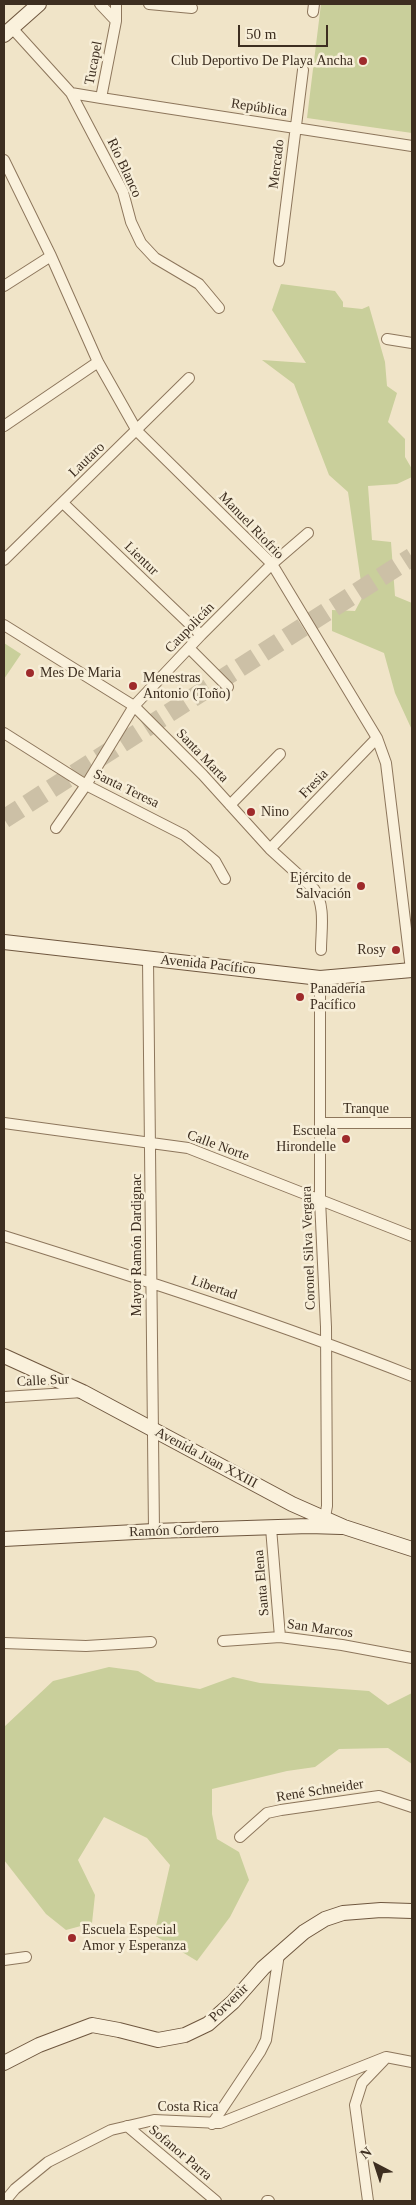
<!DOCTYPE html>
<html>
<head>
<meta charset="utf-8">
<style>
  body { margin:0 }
  #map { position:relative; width:416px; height:2205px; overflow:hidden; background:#f0e4c8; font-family:Georgia,serif }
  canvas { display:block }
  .frame { position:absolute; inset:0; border:5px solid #3d2e20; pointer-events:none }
  .north { position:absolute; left:351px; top:2140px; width:50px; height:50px; -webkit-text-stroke:4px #f7eed8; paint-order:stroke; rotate:320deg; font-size:14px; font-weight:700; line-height:20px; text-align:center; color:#3d2e20 }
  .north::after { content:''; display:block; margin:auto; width:18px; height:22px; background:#3d2e20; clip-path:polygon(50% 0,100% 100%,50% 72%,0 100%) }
  .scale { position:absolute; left:238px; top:25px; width:90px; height:22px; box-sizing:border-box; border:2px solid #3d2e20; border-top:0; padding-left:6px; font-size:15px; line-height:18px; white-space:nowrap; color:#3d2e20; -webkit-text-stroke:4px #f7eed8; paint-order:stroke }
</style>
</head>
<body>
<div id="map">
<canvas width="416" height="2205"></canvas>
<div class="frame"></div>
<div class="north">N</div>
<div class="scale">50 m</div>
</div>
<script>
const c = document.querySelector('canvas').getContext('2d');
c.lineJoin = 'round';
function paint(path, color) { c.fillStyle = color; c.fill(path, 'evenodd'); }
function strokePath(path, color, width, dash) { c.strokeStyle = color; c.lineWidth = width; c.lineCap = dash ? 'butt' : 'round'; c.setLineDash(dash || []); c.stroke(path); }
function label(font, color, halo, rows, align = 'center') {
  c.font = font + ' Georgia,serif'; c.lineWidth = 5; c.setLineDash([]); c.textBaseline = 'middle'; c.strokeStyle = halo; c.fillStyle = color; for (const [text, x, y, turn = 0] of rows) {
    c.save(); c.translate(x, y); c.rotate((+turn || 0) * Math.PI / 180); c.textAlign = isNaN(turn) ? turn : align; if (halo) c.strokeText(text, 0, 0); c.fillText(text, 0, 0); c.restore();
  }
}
paint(new Path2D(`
  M321,4H412V133L307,118Z
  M281,284L335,291L343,302V307L362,309L369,306L385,362L387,386L397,393L388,422L405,439V457L412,469V477L397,484L368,486L372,540L391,542L395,596L412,603V730L395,693L384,653L332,631V610L355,611L363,596L348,492L329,475L294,384L262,360L306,363L272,310Z
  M4,643L21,654L4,679Z
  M109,1667L138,1671L156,1682L200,1689L233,1677L260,1683L369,1691L388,1705L412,1693V1764L388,1748L339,1749L315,1767L287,1771L212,1789V1814L217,1839L239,1852L249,1880L230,1917L197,1961L154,1935L170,1865L147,1838L104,1817L78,1860L95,1895L92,1923L66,1930L46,1914L4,1860V1727L53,1681Z`), '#c9cf9b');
strokePath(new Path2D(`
  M4,819L412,557`), '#ccc0a6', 19, [19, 9]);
const street = new Path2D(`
  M100,4L116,21
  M149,4L192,8
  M313,12L314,4
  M12,28L71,93L123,192L131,222L141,243L155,258L199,284L219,308
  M71,93L101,98L116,21V4
  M101,98L412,146
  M4,160L51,256L98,362L137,431L272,564L377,738L386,763L411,970
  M279,261L303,70
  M4,286L51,256
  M387,339L412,343
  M4,426L98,362
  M63,503L201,635
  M4,560L189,378
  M4,625L134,706L203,775L270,849L314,889C326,906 321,930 321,950
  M189,648L228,687
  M4,733L86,785L184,835L215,861L225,879
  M230,805L280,754
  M56,828L86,785L134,706L201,635L272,564L308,533
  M270,849L377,738
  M148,959L154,1531
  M320,978V1200L326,1327L327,1506L325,1517
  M4,1123L188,1148L412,1236
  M320,1123H412
  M4,1236C142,1279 278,1323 412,1376
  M4,1397L83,1392
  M271,1528L280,1637
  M223,1641L280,1637L342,1645L412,1658
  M4,1643L86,1646L151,1642
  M240,1837L267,1813L281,1810L379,1796L412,1807
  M4,1960L26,1957
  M212,2124L260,2052L266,2040L279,1954
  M127,2126L216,2201
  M5,2201L15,2189L48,2162L111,2130L154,2120L220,2123L386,2057L412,2062
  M267,2201H269
  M368,2201L355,2105L362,2083L384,2060`);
const secondary = new Path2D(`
  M4,35L39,4
  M4,942L320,978L412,970
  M4,1356L83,1392L292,1504L344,1527L412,1549
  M4,1539L154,1531L309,1526L341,1527
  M4,2063L39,2045L92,2025L119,2030L158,2040L185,2035L208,2024L233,2002L263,1968L304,1932L325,1919L343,1913L381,1910L412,1911`);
strokePath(street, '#8d765c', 12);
strokePath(secondary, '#6f573f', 16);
strokePath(street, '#faf1dc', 10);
strokePath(secondary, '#faf1dc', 14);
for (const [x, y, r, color] of [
  [363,61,5,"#9e2a2b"],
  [30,673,5,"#9e2a2b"],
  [133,686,5,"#9e2a2b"],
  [251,812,5,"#9e2a2b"],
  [361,886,5,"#9e2a2b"],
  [396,950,5,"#9e2a2b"],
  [300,997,5,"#9e2a2b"],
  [346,1139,5,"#9e2a2b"],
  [72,1938,5,"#9e2a2b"]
]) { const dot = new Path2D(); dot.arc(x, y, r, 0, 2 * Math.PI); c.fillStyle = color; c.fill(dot); strokePath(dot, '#f7eed8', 2); }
label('14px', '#3d2e20', '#f7eed8', [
  ["Club Deportivo De Playa Ancha",353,61,"right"],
  ["Mes De Maria",40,673],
  ["Menestras",143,678],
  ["Antonio (Toño)",143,694],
  ["Nino",261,812],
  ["Ejército de",351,878,"right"],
  ["Salvación",351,894,"right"],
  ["Rosy",386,950,"right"],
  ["Panadería",310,989],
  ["Pacífico",310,1005],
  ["Escuela",336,1131,"right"],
  ["Hirondelle",336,1147,"right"],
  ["Escuela Especial",82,1930],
  ["Amor y Esperanza",82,1946]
], 'left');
label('14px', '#3d2e20', '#f7eed8', [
  ["Tucapel",94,63,-79],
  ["República",259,108,9],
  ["Mercado",277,164,-83],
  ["Río Blanco",124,168,65],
  ["Lautaro",87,460,-44],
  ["Manuel Riofrio",251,526,46],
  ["Lientur",141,559,44],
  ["Caupolicán",190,628,-46],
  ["Santa Marta",202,756,46],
  ["Fresia",314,784,-46],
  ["Santa Teresa",126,789,26],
  ["Avenida Pacífico",208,965,6],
  ["Tranque",366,1109],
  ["Calle Norte",218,1146,20],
  ["Mayor Ramón Dardignac",137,1245,-90],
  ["Coronel Silva Vergara",309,1248,-92],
  ["Libertad",214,1288,19],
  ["Calle Sur",43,1381,-3],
  ["Avenida Juan XXIII",206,1458,28],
  ["Ramón Cordero",174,1531,-2],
  ["Santa Elena",262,1583,-95],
  ["San Marcos",320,1629,8],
  ["René Schneider",320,1791,-9],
  ["Porvenir",229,2003,-44],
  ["Costa Rica",188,2107],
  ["Sofanor Parra",180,2153,40]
]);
</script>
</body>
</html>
